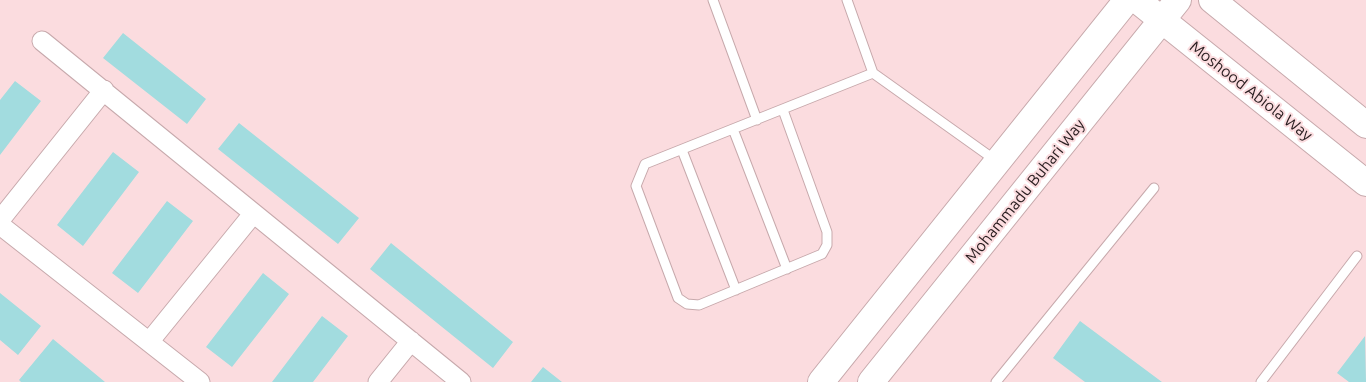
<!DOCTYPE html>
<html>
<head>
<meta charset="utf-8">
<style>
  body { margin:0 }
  canvas { display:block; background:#fbdcdf }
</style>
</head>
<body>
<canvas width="1366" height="382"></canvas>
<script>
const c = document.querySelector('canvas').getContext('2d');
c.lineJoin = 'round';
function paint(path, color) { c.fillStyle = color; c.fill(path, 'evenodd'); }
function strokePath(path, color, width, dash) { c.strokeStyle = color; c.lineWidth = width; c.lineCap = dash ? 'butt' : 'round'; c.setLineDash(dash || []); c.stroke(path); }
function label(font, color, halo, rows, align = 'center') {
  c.font = font + ' Ubuntu,sans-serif'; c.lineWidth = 4; c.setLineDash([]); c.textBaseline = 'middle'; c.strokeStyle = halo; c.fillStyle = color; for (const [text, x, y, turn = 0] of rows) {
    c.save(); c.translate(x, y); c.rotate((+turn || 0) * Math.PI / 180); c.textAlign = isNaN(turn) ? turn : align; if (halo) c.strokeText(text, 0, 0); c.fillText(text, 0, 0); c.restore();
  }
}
paint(new Path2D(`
  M123,33L206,99L187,124L103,58Z
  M15,81L41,101L0,155V100Z
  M239,123L359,218L338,244L218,149Z
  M113,152L139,172L83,246L57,225Z
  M167,201L193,221L138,293L112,273Z
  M391,243L513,342L493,368L370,269Z
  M263,273L289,294L232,367L206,347Z
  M0,293L41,326L18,355L0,340Z
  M322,316L348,336L313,382H272Z
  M1080,321L1162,382H1085L1053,358Z
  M1365,336L1366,382H1349L1337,373Z
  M53,339L105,382H21L19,380Z
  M543,367L562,382H531Z`), '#a2dcdf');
const service = new Path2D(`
  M713,0L757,120
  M847,0L873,73L995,160
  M783,110L827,232V245L822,254L699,305L687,304L678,298L636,186L645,164L873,73
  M733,129L787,269
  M682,150L736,290
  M996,382L1154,188
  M1261,382L1357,256`);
const minor = new Path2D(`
  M42,41L461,382
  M0,220L104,90
  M0,225L200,382
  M149,342L253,214
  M378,382L411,341`);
const secondary = new Path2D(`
  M1137,0L1366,183
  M1212,0L1366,125
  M821,382L1127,0
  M871,382L1178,0`);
strokePath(service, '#c7a9ac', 11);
strokePath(minor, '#c7a9ac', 21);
strokePath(secondary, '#c7a9ac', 28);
strokePath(service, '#fff', 9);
strokePath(minor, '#fff', 19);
strokePath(secondary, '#fff', 26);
label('16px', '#281d1f', '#fbdcdf', [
  ["Moshood Abiola Way",1251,91,38],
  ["Mohammadu Buhari Way",1025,191,-51]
]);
</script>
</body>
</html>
